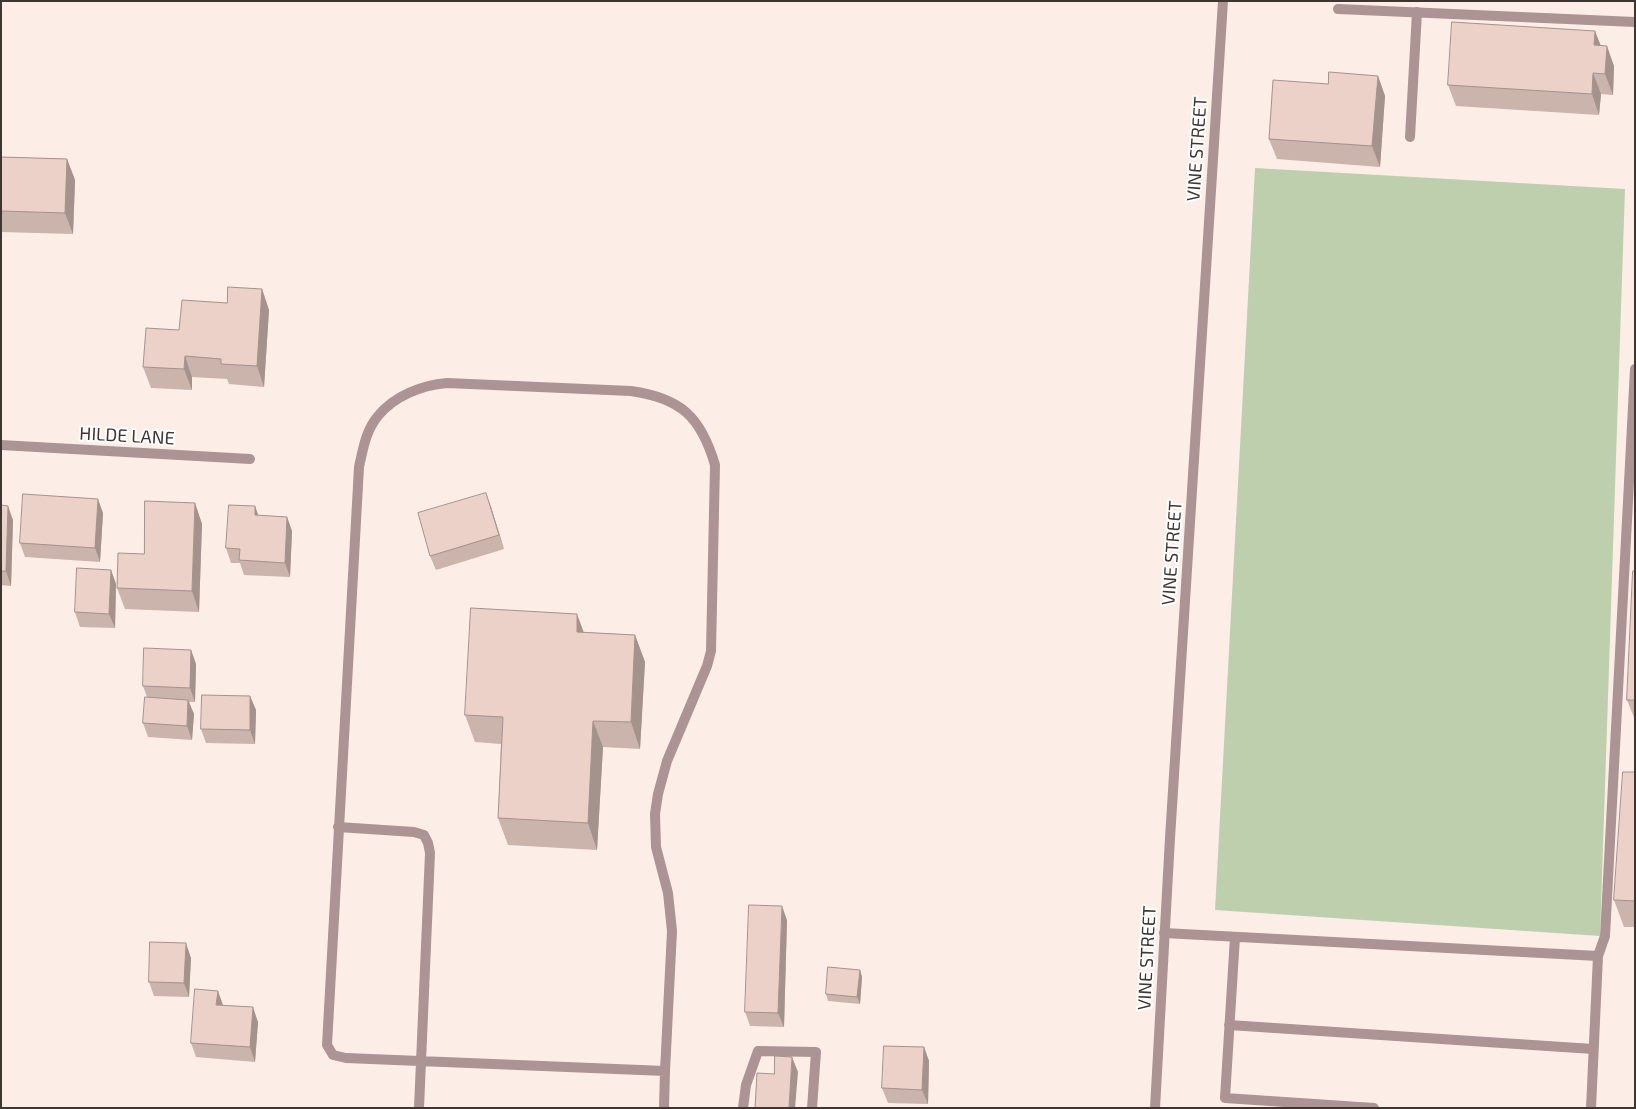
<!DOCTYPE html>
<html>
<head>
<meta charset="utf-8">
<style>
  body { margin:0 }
  #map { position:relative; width:1636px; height:1109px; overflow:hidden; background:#fdede7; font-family:"Exo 2",sans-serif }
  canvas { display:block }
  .frame { position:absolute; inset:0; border:2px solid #3f3531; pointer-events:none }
</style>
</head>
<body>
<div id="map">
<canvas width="1636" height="1109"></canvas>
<div class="frame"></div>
</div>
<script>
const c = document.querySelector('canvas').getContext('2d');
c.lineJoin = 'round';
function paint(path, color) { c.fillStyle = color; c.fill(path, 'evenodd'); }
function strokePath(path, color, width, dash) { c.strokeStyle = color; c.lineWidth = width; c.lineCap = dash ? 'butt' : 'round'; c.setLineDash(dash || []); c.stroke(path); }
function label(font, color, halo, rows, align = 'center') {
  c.font = font + ' "Exo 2",sans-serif'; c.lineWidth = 4; c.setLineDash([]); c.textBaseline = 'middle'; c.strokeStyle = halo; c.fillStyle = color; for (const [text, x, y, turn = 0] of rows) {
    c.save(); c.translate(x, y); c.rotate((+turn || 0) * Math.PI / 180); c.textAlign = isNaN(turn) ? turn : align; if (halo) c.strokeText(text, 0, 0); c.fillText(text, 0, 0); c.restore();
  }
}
paint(new Path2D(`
  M1255,168L1625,189L1600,936L1215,910Z`), '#bdcfad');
strokePath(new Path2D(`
  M1410,137L1417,12
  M447,383L631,391C681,398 701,417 715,465L711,651L707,666L667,761L658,794L655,814L656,847L668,893L672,931L665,1071L346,1058L333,1055L327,1045L359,467C363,449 366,430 378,416C394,396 422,385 447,383Z
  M338,827L414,832L424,835L428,843L430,853L419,1108
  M1164,933L1598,956L1591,1108
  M1235,937L1225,1098L1374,1108
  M1598,956L1605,936L1635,369
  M1229,1025L1593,1049
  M664,1108L665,1071
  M743,1108L746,1085L758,1051L816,1052L812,1108`), '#ac9494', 10);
strokePath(new Path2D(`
  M1338,9L1635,22
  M1,445L250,459
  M1155,1108L1170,838L1223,1`), '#ac9494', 10);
paint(new Path2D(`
  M1600,45L1614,66L1613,95L1601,94L1599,115L1456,106L1448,85Z
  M1378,76L1385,96L1380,167L1277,159L1269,139L1328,84Z
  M1,157L67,159L75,180L73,234L1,232Z
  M262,289L269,310L264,387L229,384L227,379L192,377V390L151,388L143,367L179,330L227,303Z
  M195,503L202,524L199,612L125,609L117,588L144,554Z
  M1,505L13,520L11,586L1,585Z
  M255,506L258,515L287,517L292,531L290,577L244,575L240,563H231L226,548Z
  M491,507L504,549L436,570L430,556Z
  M103,513L100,562L25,557L20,543Z
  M111,570L116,584L115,628L80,627L75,612Z
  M1635,571V720L1627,700Z
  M584,632L635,635L645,662L640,749L603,747L597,850L508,845L498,818L501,744L475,742L465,715Z
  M191,650L196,664L195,702H189L194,714L192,740L148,737L143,723L147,697L143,686Z
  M250,696L256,710L255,744L206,743L201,729Z
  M1635,772V927H1624L1614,900Z
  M787,920L784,1027L750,1026L745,1012Z
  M191,958L189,997L154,996L149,982Z
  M860,970L862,977L860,1004L828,1001L826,994Z
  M223,1005L258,1022L255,1062L196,1057L191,1043Z
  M924,1047L929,1061L928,1104L888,1103L882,1088Z`), '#cab4ac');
paint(new Path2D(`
  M1595,31L1603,51L1594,45Z
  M1607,46L1614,66L1613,95L1605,74Z
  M1593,73L1601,94L1599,115L1592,94Z
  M1378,76L1385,96L1380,167L1372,146Z
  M67,159L75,180L73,234L65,213Z
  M262,289L269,310L264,387L257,366Z
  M185,356L192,377V390L184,369Z
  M486,493L491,507L504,549L499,535Z
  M98,499L103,513L100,562L95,548Z
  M195,503L202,524L199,612L192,591Z
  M8,506L13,520L11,586L6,571Z
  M255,506L260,520L255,515Z
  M287,517L292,531L290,577L285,563Z
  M111,570L116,584L115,628L109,614Z
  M577,614L587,641L577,632Z
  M635,635L645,662L640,749L631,722Z
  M191,650L196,664L195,702L190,688Z
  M250,696L256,710L255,744L250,730Z
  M188,700L194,714L192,740L187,726Z
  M593,721L603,747L597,850L588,823Z
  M782,906L787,920L784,1027L778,1013Z
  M186,943L191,958L189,997L184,983Z
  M860,970L862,977L860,1004L857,997Z
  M218,991L223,1005H216Z
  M253,1007L258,1022L255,1062L250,1047Z
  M924,1047L929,1061L928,1104L922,1090Z
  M792,1057L798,1072L795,1108H789Z`), '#a4928c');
const building = new Path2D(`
  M1452,22L1595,31L1594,45L1607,46L1605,74L1593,73L1592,94L1448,85Z
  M1329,72L1378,76L1372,146L1269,139L1273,80L1328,84Z
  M1,157L67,159L65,213L1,211Z
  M228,287L262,289L257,366L221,364V359L185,356L184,369L143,367L146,328L179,330L182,300L227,303Z
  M486,493L499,535L430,556L418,513Z
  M23,494L98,499L95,548L20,543Z
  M145,501L195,503L192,591L117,588L118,553L144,554Z
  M1,505L8,506L6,571H1Z
  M229,505L255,506V515L287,517L285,563L239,560L240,549L226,548Z
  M77,568L111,570L109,614L75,612Z
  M1633,571H1635V700H1627Z
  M471,608L577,614V632L635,635L631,722L593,721L588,823L498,818L503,717L465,715Z
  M144,648L191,650L190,688L143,686Z
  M202,695L250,696V730L201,729Z
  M145,697L188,700L187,726L143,723Z
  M1623,772H1635V901L1614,900Z
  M749,905L782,906L778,1013L745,1012Z
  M150,942L186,943L184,983L149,982Z
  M828,967L860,970L857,997L826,994Z
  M195,989L218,991L216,1005L253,1007L250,1047L191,1043Z
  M884,1046L924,1047L922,1090L882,1088Z
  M775,1056L792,1057L789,1108H755L757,1073L774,1074Z`);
paint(building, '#ebd1c8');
strokePath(building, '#a4928c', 1);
label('18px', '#3f3531', '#fff', [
  ["VINE STREET",1197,149,-86],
  ["HILDE LANE",127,436,3],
  ["VINE STREET",1172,553,-86],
  ["VINE STREET",1147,958,-87]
]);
</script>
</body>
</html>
